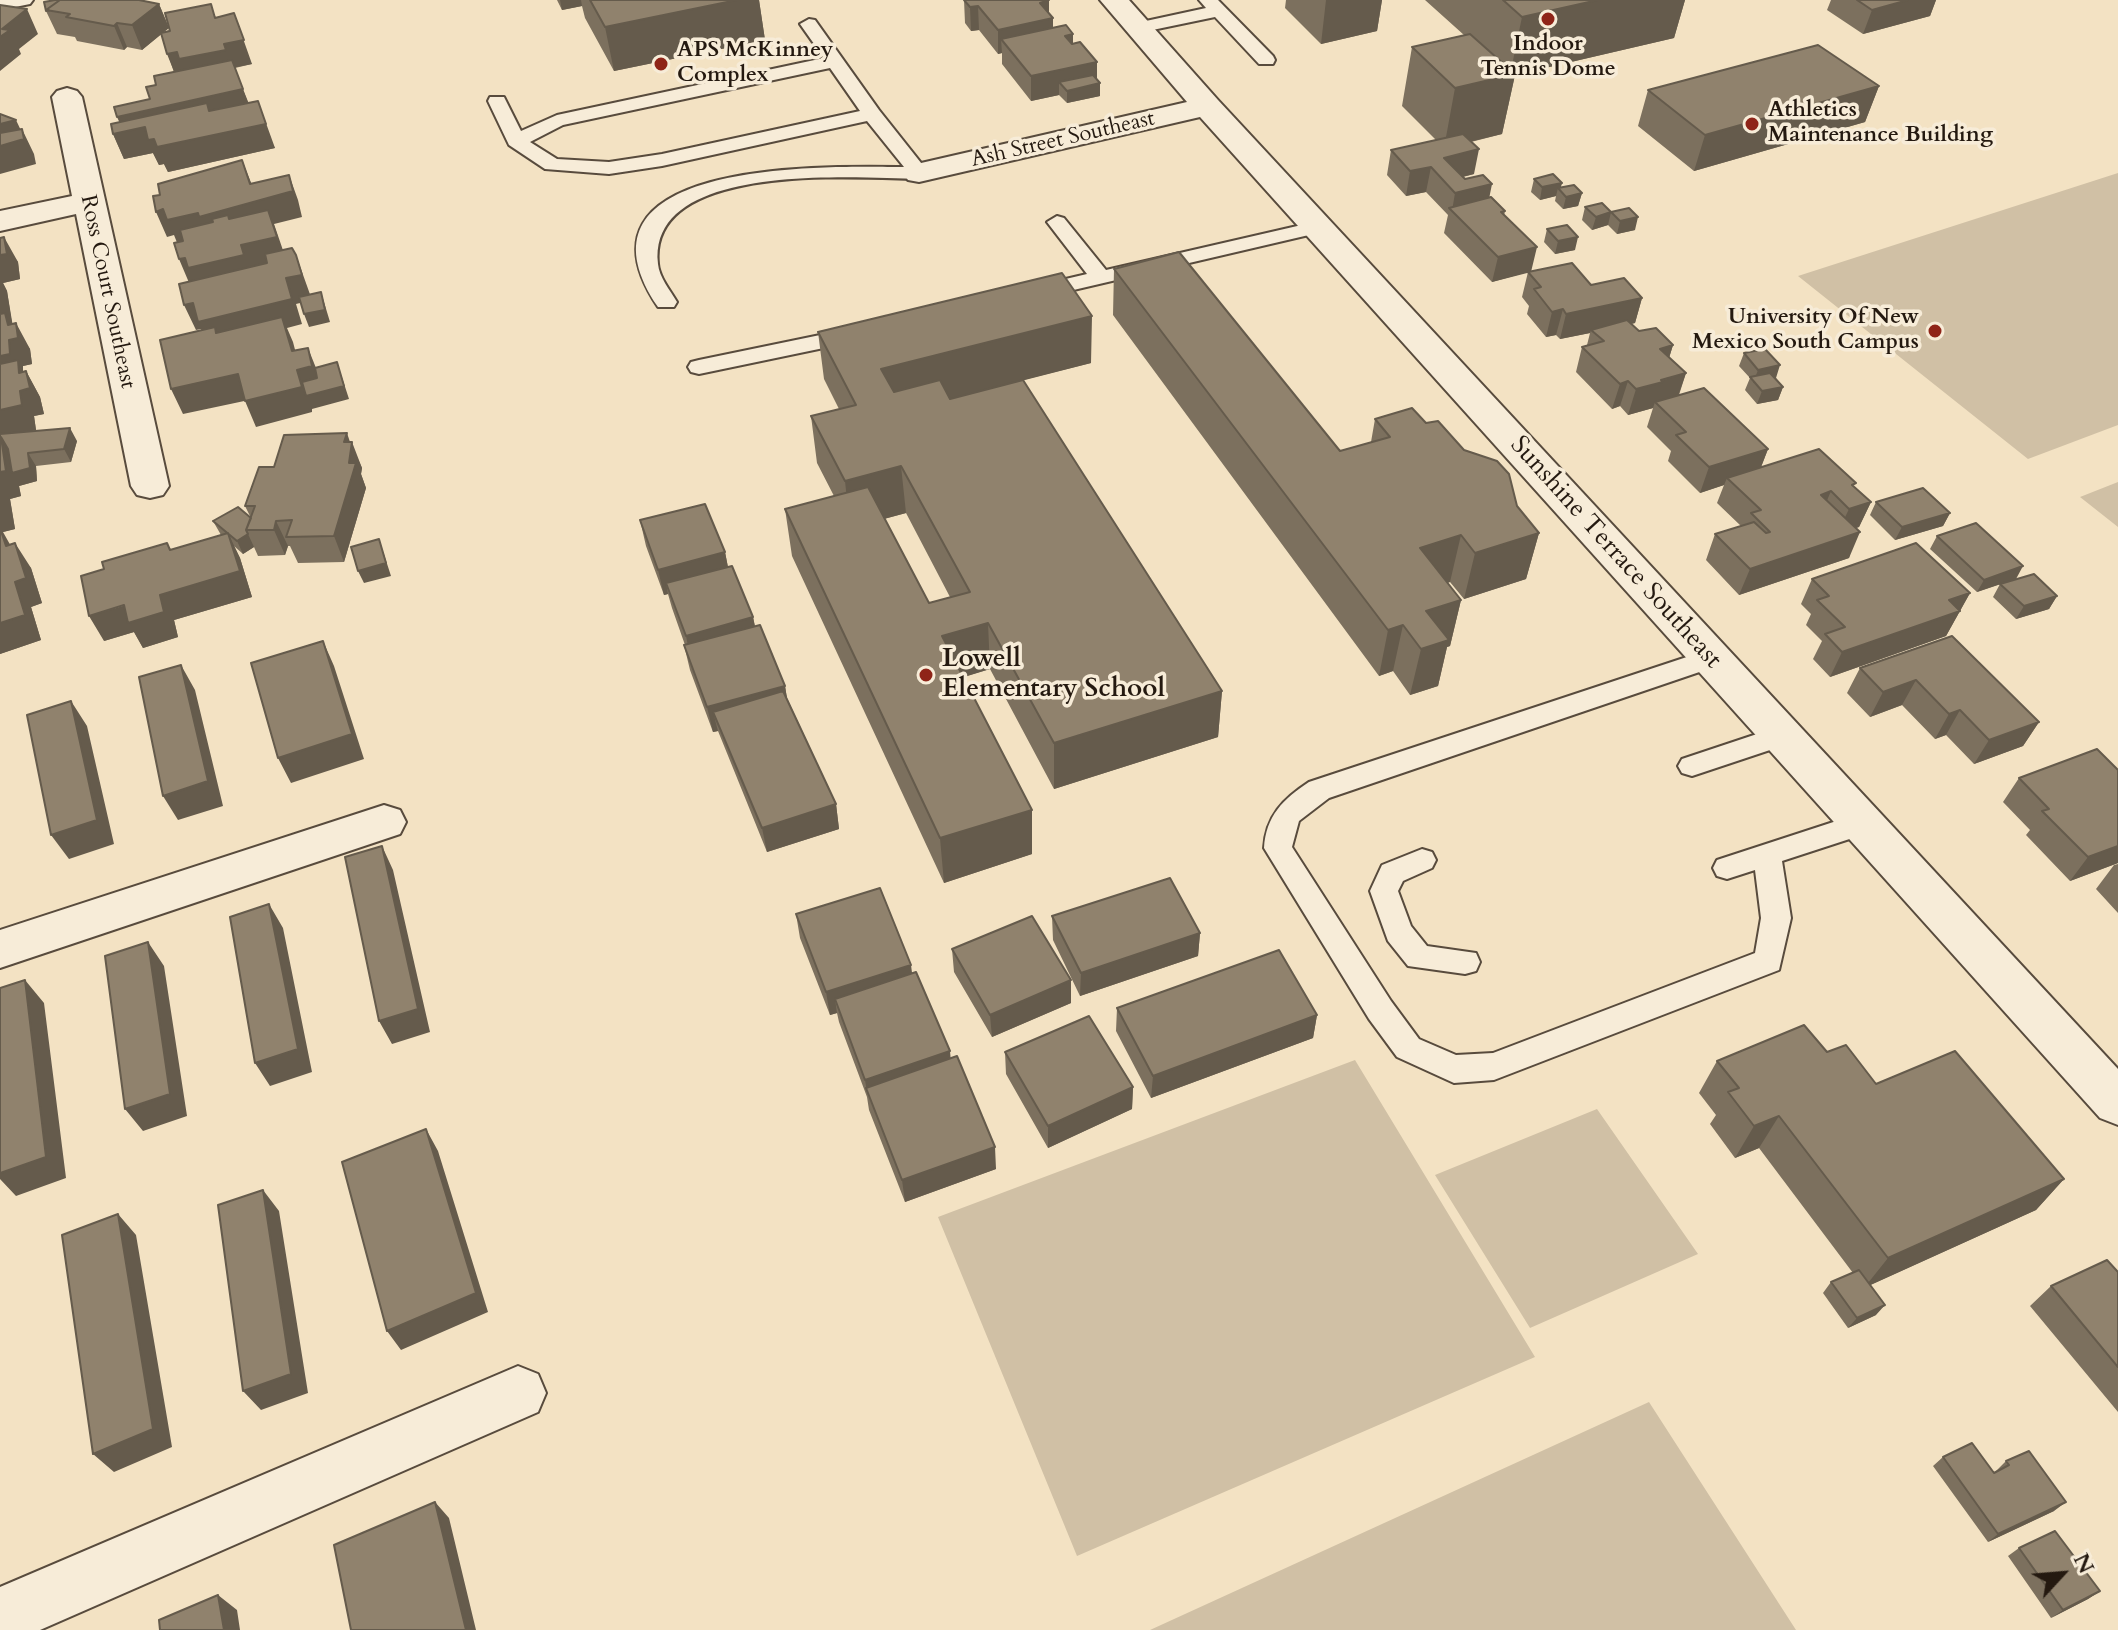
<!DOCTYPE html>
<html>
<head>
<meta charset="utf-8">
<style>
  body { margin:0 }
  #map { position:relative; width:2118px; height:1630px; overflow:hidden; background:#f3e2c3; font-family:Cardo,serif }
  canvas { display:block }
  .north { position:absolute; left:2022px; top:1534px; width:80px; height:80px; -webkit-text-stroke:6px #f7ecd8; paint-order:stroke; rotate:64deg; font-size:22px; font-weight:700; line-height:32px; text-align:center; color:#241910 }
  .north::after { content:''; display:block; margin:auto; width:28px; height:36px; background:#241910; clip-path:polygon(50% 0,100% 100%,50% 72%,0 100%) }
</style>
</head>
<body>
<div id="map">
<canvas width="2118" height="1630"></canvas>
<div class="north">N</div>
</div>
<script>
const c = document.querySelector('canvas').getContext('2d');
c.lineJoin = 'round';
function paint(path, color) { c.fillStyle = color; c.fill(path, 'evenodd'); }
function strokePath(path, color, width, dash) { c.strokeStyle = color; c.lineWidth = width; c.lineCap = dash ? 'butt' : 'round'; c.setLineDash(dash || []); c.stroke(path); }
function label(font, color, halo, rows, align = 'center') {
  c.font = font + ' Cardo,serif'; c.lineWidth = 7; c.setLineDash([]); c.textBaseline = 'middle'; c.strokeStyle = halo; c.fillStyle = color; for (const [text, x, y, turn = 0] of rows) {
    c.save(); c.translate(x, y); c.rotate((+turn || 0) * Math.PI / 180); c.textAlign = isNaN(turn) ? turn : align; if (halo) c.strokeText(text, 0, 0); c.fillText(text, 0, 0); c.restore();
  }
}
paint(new Path2D(`
  M2118,173V425L2028,459L1798,276Z
  M2118,482V527L2080,497Z
  M1355,1060L1535,1357L1077,1556L938,1217Z
  M1597,1109L1698,1254L1530,1328L1435,1175Z
  M1649,1402L1796,1630H1150Z`), '#d0c0a5');
const service = new Path2D(`
  M0,0H33L30,4L0,10Z
  M1199,0H1218L1273,56L1275,60L1273,64H1259L1215,17L1138,33L1129,28L1132,24L1206,8Z
  M809,19L815,20L879,110L929,173L919,179C855,178 647,161 658,264C659,277 670,290 677,302L674,307H658C559,159 825,166 904,167L867,121L662,166L609,174L545,169L509,145L488,101L490,97H504L521,131L557,115L824,58L800,24ZM830,68L860,111L662,154L609,162L557,159L530,142L563,125Z
  M1057,216L1064,218L1106,270L1319,221L1329,227L1326,231L1035,299L1027,298L1024,293L1027,288L1087,274L1047,222Z
  M854,328L865,335L862,340L699,374L691,372L688,367L691,362L699,360Z
  M1711,649L1720,651L1724,658L1720,665L1329,798L1299,821L1292,847L1391,1001L1419,1039L1456,1055L1493,1053L1755,953L1761,918L1755,870L1727,879L1717,876L1713,868L1717,860L1861,813L1871,816L1875,824L1871,832L1782,861L1791,918L1779,970L1494,1080L1454,1083L1397,1057L1369,1019L1264,848C1266,816 1283,799 1309,782Z
  M1781,726L1791,729L1794,736L1791,743L1692,776L1682,773L1678,766L1682,759Z
  M1422,849L1432,852L1436,860L1432,868L1403,881L1398,891L1411,926L1427,946L1476,953L1480,962L1476,971L1465,974L1408,966L1388,941L1370,891L1382,865Z`);
const minor = new Path2D(`
  M1100,0H1129L1218,100L2118,1069V1125L2100,1118L1200,117L919,182L908,180L903,173L908,166L1187,102Z
  M67,88L77,91L82,97L169,486L163,495L150,498L137,495L131,486L76,214L0,231V211L72,196L52,97L57,91Z
  M384,805L400,810L406,822L400,834L0,968V930Z
  M518,1366L538,1374L546,1393L538,1412L40,1630H0V1587Z`);
strokePath(service, '#584b3d', 4);
strokePath(minor, '#584b3d', 4);
paint(service, '#f7ecd8');
paint(minor, '#f7ecd8');
paint(new Path2D(`
  M557,0H759L765,40L614,71L585,18L582,6L562,10Z
  M964,0L1049,1V14L1053,28L1073,34V44L1097,62V80L1100,83V96L1067,103L1059,95L1031,101L1002,64V53L998,54L979,30L971,31L965,23Z
  M1286,0H1382L1377,31L1321,44L1285,8Z
  M1425,0H1685L1674,38L1515,75L1502,134L1471,142L1474,174L1463,177L1505,211L1504,216L1531,272L1642,298L1635,323L1631,324L1639,331L1673,345L1669,358L1686,373L1679,395L1768,449L1761,467L1855,487L1871,502L1859,527L1856,528L1849,558L1739,595L1706,560L1715,534L1741,526L1717,503L1724,485L1700,493L1668,461L1671,451L1647,427L1653,408L1628,415L1620,406L1612,409L1576,372L1582,347L1587,345L1590,333L1560,339L1556,335L1546,337L1527,314L1529,306L1522,297L1528,272L1492,282L1444,233L1448,215L1426,192L1406,196L1387,175L1391,150L1436,140L1402,106L1412,47L1464,35Z
  M1831,0H1936L1930,16L1863,34L1827,10Z
  M159,4L169,28L163,32L216,17L252,64L235,68L248,103L275,148L168,172L164,164L159,165L153,153L124,159L113,134L120,122L150,99L156,85L174,72L161,34L142,50L127,47L124,50L77,41L75,37L57,34L46,11Z
  M1879,86L1865,122L1694,171L1638,126L1648,90Z
  M1534,179L1562,183L1560,188L1582,193L1578,206L1563,209L1555,201L1556,196L1540,200L1531,192Z
  M1585,207L1611,212L1635,230L1617,234L1608,225L1592,230L1582,220Z
  M1547,229L1575,250L1555,254L1544,242Z
  M0,238L18,262L20,279L3,283L7,291L12,324L30,349L32,364L23,366V371L24,372L26,371L40,397L44,414L34,416L36,430L32,431L77,441L71,462L36,466L37,481L19,486L21,496L10,499L15,529L3,532V534L9,545L31,568L42,603L31,607L41,640L0,654Z
  M1114,269L1340,451L1371,442L1375,419L1426,423L1464,450L1539,533L1526,579L1464,599L1450,582L1447,583L1461,600L1450,646L1447,647L1438,686L1410,695L1393,671L1379,676L1113,315Z
  M818,332L1091,363L1023,380L1222,691L1218,737L1054,789L990,669L963,677L1032,854L944,883L792,556L785,509L834,496L817,463L811,416L839,409L824,379ZM906,513L950,597L929,603L884,519Z
  M1744,353L1776,378L1783,387L1778,400L1757,404L1745,390L1750,378L1739,366Z
  M350,442L362,468L361,474L366,488L344,562L298,563L290,546H288L285,555L258,556L254,547L243,554L234,546L240,558L252,597L174,620L178,637L143,648L134,632L104,641L170,550L221,535L213,521L251,518L245,506L274,467Z
  M1876,502L1950,513L1943,526L1895,540L1870,515Z
  M640,520L725,552L728,567L753,617L755,626L785,686L787,698L836,804L839,829L767,852L718,731L713,732L690,670L684,645H685L672,608L668,594L664,595L646,546Z
  M1937,536L2016,579L2057,596L2049,609L2016,619L1993,597L2000,584L1977,592L1930,549Z
  M1812,579L1970,593L1946,636L1830,677L1813,659L1822,641L1806,625L1811,614L1801,604Z
  M1952,636L2039,722L2023,746L1974,764L1946,735L1935,739L1902,705L1870,717L1847,693L1860,668Z
  M2118,770V863L2070,881L2026,835L2030,830L2003,802L2019,778Z
  M2118,864V913L2096,889L2114,865Z
  M796,914L912,974L950,1059L996,1169L905,1202L869,1110L867,1097L839,1022L837,1013L830,1015L800,938Z
  M1052,916L1200,933L1198,956L1080,996L1053,940Z
  M952,949L1071,1003L992,1037L954,972Z
  M1117,1008L1317,1015L1313,1038L1151,1098L1116,1031Z
  M1005,1052L1133,1087L1132,1109L1048,1148L1006,1074Z
  M1827,1052L1876,1084L2064,1179L2036,1210L1870,1285L1876,1315L1848,1328L1823,1293L1831,1282L1853,1273L1759,1148L1735,1158L1710,1124L1716,1115L1699,1093L1717,1061Z
  M2118,1272V1412L2030,1306L2051,1286Z
  M1943,1457L1994,1473L2006,1461L2054,1511L1988,1542L1933,1466Z
  M2019,1548L2100,1591L2088,1599L2051,1618L2008,1556Z`), '#7c705e');
paint(new Path2D(`
  M560,0H581L582,6L562,10Z
  M737,0H759L765,40L614,71L605,27Z
  M1326,0H1382L1377,31L1321,44Z
  M1598,0H1685L1674,38L1515,75L1502,134L1444,148L1455,88L1510,75L1522,17Z
  M1908,0H1936L1930,16L1863,34L1872,10Z
  M1049,1V19L1053,18V42L1001,39L1002,53L998,54V30L1040,3Z
  M159,4L169,28L142,50L132,25Z
  M978,6L979,30L971,31L970,7Z
  M27,9L38,34L19,49L21,54L0,71V37L2,29Z
  M234,13L252,64L177,79L167,54L224,44Z
  M117,23L127,47L124,50L114,26Z
  M1073,34V59L1065,36Z
  M1097,62V84L1100,83V96L1067,103V91L1059,82V95L1031,101V76Z
  M1879,86L1865,122L1694,171L1705,135Z
  M243,89L253,114L258,101L275,148L168,172L164,164L159,165L153,153L124,159L113,134L124,132L117,117Z
  M16,120L24,137L22,129L34,154L36,164L0,174V124Z
  M1479,149L1474,174L1445,181L1444,158Z
  M242,160L252,185L289,175L298,200L302,217L274,224L287,262L190,285L179,259L178,245L174,235L167,237L156,212Z
  M1431,167L1426,192L1406,196L1410,171Z
  M1562,183L1560,190L1558,188L1556,196L1540,200L1542,187Z
  M1492,184L1487,209L1452,211L1455,193Z
  M1582,193L1578,206L1563,209L1566,197Z
  M1611,212L1608,225L1592,230L1596,217Z
  M1638,217L1635,230L1617,234L1620,221Z
  M4,237L18,262L20,279L3,283L7,291L13,327L16,323L30,349L32,364L23,366V371L28,379L26,371L40,397L44,414L34,416L36,430L2,439L28,453L36,466L37,481L19,486L21,496L10,499L15,529L3,532L17,557L0,547V255Z
  M1578,237L1575,250L1555,254L1558,241Z
  M1537,247L1531,272L1492,282L1498,257Z
  M296,255L312,300L296,304L302,324L287,328L293,342L300,369L308,348L318,373L337,362L349,399L312,409V412L256,427L245,401L302,387L209,347L201,329L196,330L184,305L286,278Z
  M321,292L330,322L309,327L304,314Z
  M1642,298L1635,323L1594,332L1591,330L1590,333L1560,339L1566,314Z
  M1563,309L1556,335L1546,337L1552,312Z
  M1092,316L1091,363L885,416L881,369Z
  M1673,345L1665,371L1660,349Z
  M1780,365L1776,378L1753,383L1758,370Z
  M1686,373L1677,399L1655,402L1653,408L1628,415L1636,389Z
  M238,374L249,400L183,414L171,389Z
  M1628,381L1620,406L1612,409L1620,384Z
  M1783,387L1778,400L1757,404L1762,391Z
  M70,428L77,441L71,462L64,449Z
  M347,433L351,445L352,442L362,468L361,474L366,488L344,562L334,536L344,442Z
  M1768,449L1758,475L1727,478L1724,485L1700,493L1709,467Z
  M901,466L906,513L850,528L845,481Z
  M1831,491L1820,517L1821,495Z
  M1871,502L1859,527L1837,534L1849,509Z
  M1950,513L1943,526L1895,540L1902,527Z
  M276,521L288,546L285,555L274,530Z
  M1860,532L1849,558L1739,595L1750,569Z
  M228,533L240,558L252,597L174,620L178,637L143,648L134,632L104,641L89,616L160,595Z
  M1539,533L1526,579L1464,599L1475,553Z
  M248,534L254,547L243,554L237,541Z
  M1461,535L1450,582L1410,595L1420,548Z
  M379,539L391,576L364,583L358,571Z
  M15,543L31,568L42,603L31,607L41,640L0,654V623L15,582Z
  M725,552L730,578L666,583L668,594L664,595L658,570Z
  M2023,566L2016,579L1977,592L1984,580Z
  M1970,593L1946,636L1830,677L1842,652L1949,600Z
  M2057,596L2049,609L2016,619L2024,606Z
  M1461,600L1450,646L1447,647L1438,686L1410,695L1421,649L1426,611Z
  M753,617L758,643L691,661L686,636Z
  M988,623L990,669L945,683L942,636Z
  M1403,625L1393,671L1379,676L1388,630Z
  M323,641L334,666L364,759L291,783L278,758Z
  M181,665L195,690L223,806L178,820L163,796Z
  M1916,680L1902,705L1870,717L1883,692Z
  M785,686L789,711L713,712L718,731L713,732L707,707Z
  M1222,691L1218,737L1054,789V743Z
  M71,701L87,726L114,844L69,859L51,835Z
  M1960,710L1946,735L1935,739L1949,714Z
  M2039,722L2023,746L1974,764L1989,740Z
  M836,804L839,829L767,852L762,828Z
  M1032,810V854L944,883L940,838Z
  M382,846L393,870L430,1032L392,1044L379,1021Z
  M2118,846V863L2070,881L2088,857Z
  M269,904L283,928L312,1072L270,1086L255,1063Z
  M1200,933L1198,956L1080,996L1081,973Z
  M148,942L164,966L187,1116L143,1131L125,1109Z
  M911,965L914,988L835,999L837,1013L830,1015L826,992Z
  M25,980L44,1003L66,1178L16,1196L0,1179V1173Z
  M1071,980V1003L992,1037L990,1015Z
  M1317,1015L1313,1038L1151,1098L1153,1076Z
  M950,1051L952,1074L867,1092L865,1080Z
  M1133,1087L1132,1109L1048,1148V1126Z
  M1779,1116L1759,1148L1735,1158L1754,1126Z
  M426,1129L438,1151L488,1312L401,1350L387,1331Z
  M995,1147L996,1169L905,1202L902,1180Z
  M2064,1179L2036,1210L1864,1288L1888,1258Z
  M263,1190L279,1211L308,1393L261,1410L243,1391Z
  M118,1214L136,1235L172,1447L114,1472L93,1454Z
  M1885,1305L1876,1315L1848,1328L1857,1318Z
  M435,1502L449,1518L476,1630H466Z
  M2066,1502L2054,1511L1988,1542L1998,1534Z
  M2100,1591L2088,1599L2051,1618L2063,1610Z
  M218,1595L237,1610L240,1630H224Z`), '#655b4c');
const building = new Path2D(`
  M55,0H60L46,10H49L46,11L44,2Z
  M60,0H139L159,4L132,25L117,23L114,26L66,17L70,14L46,10Z
  M590,0H737L605,27Z
  M964,0H1049L1040,3L1053,18L998,30L978,6L970,7Z
  M1503,0H1598L1522,17Z
  M1857,0H1908L1872,10Z
  M211,4L215,18L234,13L244,40L224,44L226,50L179,59L177,52L167,54L161,33L170,31L165,13Z
  M0,5L27,9L2,29L10,30L0,37Z
  M1066,25L1073,34L1065,36L1072,44L1080,42L1097,62L1031,76L1001,39Z
  M1470,34L1515,74L1455,88L1412,47Z
  M1818,45L1879,86L1705,135L1648,90Z
  M232,60L243,89L117,117L114,107L150,99L146,87L156,85L154,76Z
  M1093,75L1100,83L1067,91L1059,82Z
  M258,101L266,124L157,147L154,139L148,140L145,127L113,134L111,124L207,103L209,111Z
  M0,114L16,120L0,124Z
  M22,129L24,139L0,146V133Z
  M1463,134L1479,149L1444,158L1465,179L1483,175L1492,184L1455,193L1431,167L1410,171L1391,150Z
  M242,160L250,184L289,175L293,191L199,217L198,213L167,220L163,209L156,212L153,196L160,195L158,184Z
  M1553,174L1562,183L1542,187L1534,179Z
  M1574,185L1582,193L1566,197L1558,188Z
  M1491,197L1505,211L1501,212L1537,247L1498,257L1449,208Z
  M1602,203L1611,212L1629,208L1638,217L1620,221L1611,212L1596,217L1585,207Z
  M268,210L277,237L241,245L244,255L188,268L185,258L179,259L174,243L183,241L180,230L213,222L212,219L228,215L229,219Z
  M1567,225L1578,237L1558,241L1547,229Z
  M4,237L7,254L0,255V238Z
  M292,248L296,255L302,275L286,278L292,299L198,322L193,303L184,305L179,284L267,263L265,254Z
  M1179,252L1340,451L1390,437L1375,419L1412,408L1426,423L1438,421L1464,450L1497,461L1509,474L1517,506L1539,533L1475,553L1461,535L1420,548L1461,600L1426,611L1449,640L1421,649L1403,625L1388,630L1114,269Z
  M1572,263L1591,285L1624,278L1642,298L1566,314L1563,309L1552,312L1534,289L1541,287L1528,272Z
  M1062,273L1092,316L881,369L894,392L940,380L950,399L1023,380L1222,691L1054,743L988,623L942,636L1032,810L940,838L785,509L868,487L929,603L970,592L901,466L845,481L811,416L856,405L818,332Z
  M321,292L325,310L304,314L299,297Z
  M5,313L8,325L16,323L18,338L9,340L10,354L0,356V314Z
  M282,317L292,351L308,348L312,366L297,370L302,387L245,401L238,374L171,389L160,340L215,327L216,333Z
  M1627,320L1639,331L1656,328L1673,345L1660,349L1686,373L1661,380L1663,382L1636,389L1628,381L1620,384L1582,347L1604,341L1591,330Z
  M1765,349L1780,365L1758,370L1744,353Z
  M18,360L19,373L26,371L30,388L20,391L22,405L0,410V364Z
  M337,362L344,386L306,396L302,382L317,378L315,368Z
  M1770,373L1783,387L1762,391L1750,377Z
  M1704,388L1768,449L1709,467L1676,435L1686,432L1655,402Z
  M70,428L64,449L28,453L30,468L12,473L8,449L1,437H0V434Z
  M347,433L344,442H352L349,463H356L334,536L286,537L292,520L276,521L274,530H246L255,506H245L259,467H274L284,435Z
  M0,437H1L6,471L0,472Z
  M1819,449L1856,483L1852,485L1871,502L1849,509L1831,491L1821,495L1860,532L1750,569L1715,534L1754,522L1766,533L1770,532L1751,513L1761,510L1727,478Z
  M1923,488L1950,513L1902,527L1876,502Z
  M705,504L725,552L658,570L640,520Z
  M238,507L251,518L246,530L248,534L237,541L213,521Z
  M1976,523L2023,566L1984,580L1937,536Z
  M1,531L6,546L15,543L26,578L15,582L25,615L0,623V532Z
  M228,533L240,571L160,595L164,612L128,623L124,605L89,616L81,576L104,569L102,562L167,543L170,550Z
  M379,539L386,563L358,571L351,547Z
  M1916,543L1970,593L1949,600L1960,611L1842,652L1825,634L1845,627L1817,600L1829,596L1812,579Z
  M732,566L753,617L686,636L666,583Z
  M2034,574L2057,596L2024,606L2000,584Z
  M760,625L785,686L707,707L684,645Z
  M1952,636L2039,722L1989,740L1960,710L1949,714L1916,680L1883,692L1860,668Z
  M323,641L352,734L278,758L251,663Z
  M181,665L208,781L163,796L139,677Z
  M783,691L836,804L762,828L713,712Z
  M71,701L97,820L51,835L27,715Z
  M2097,749L2118,770V846L2088,857L2042,811L2049,809L2019,778Z
  M382,846L418,1009L379,1021L345,857Z
  M1170,878L1200,933L1081,973L1052,916Z
  M880,888L911,965L826,992L796,914Z
  M269,904L298,1049L255,1063L230,917Z
  M1032,916L1071,980L990,1015L952,949Z
  M148,942L170,1094L125,1109L105,956Z
  M1279,950L1317,1015L1153,1076L1117,1008Z
  M916,972L950,1051L865,1080L835,999Z
  M25,980L46,1157L0,1173V988Z
  M1089,1016L1133,1087L1048,1126L1005,1052Z
  M1804,1025L1827,1052L1846,1045L1876,1084L1955,1051L2064,1179L1888,1258L1779,1116L1754,1126L1728,1092L1739,1088L1717,1061Z
  M957,1056L995,1147L902,1180L866,1088Z
  M426,1129L476,1293L387,1331L342,1162Z
  M263,1190L291,1374L243,1391L218,1205Z
  M118,1214L153,1429L93,1454L62,1235Z
  M2107,1260L2118,1272V1367L2051,1286Z
  M1859,1270L1885,1305L1857,1318L1831,1282Z
  M1972,1443L1994,1473L2009,1465L2006,1461L2029,1451L2066,1502L1998,1534L1943,1457Z
  M435,1502L466,1630H351L334,1545Z
  M2055,1531L2100,1591L2063,1610L2019,1548Z
  M218,1595L224,1630H160L159,1620Z`);
paint(building, '#90826d');
strokePath(building, '#655b4c', 2);
for (const [x, y, r, color] of [
  [1548,19,8,"#8f2418"],
  [661,64,8,"#8f2418"],
  [1752,124,8,"#8f2418"],
  [1935,331,8,"#8f2418"],
  [926,675,8,"#8f2418"]
]) { const dot = new Path2D(); dot.arc(x, y, r, 0, 2 * Math.PI); c.fillStyle = color; c.fill(dot); strokePath(dot, '#f7ecd8', 3); }
label('bold 22px', '#241910', '#f7ecd8', [
  ["Indoor",1548,45,"center"],
  ["Tennis Dome",1548,70,"center"],
  ["APS McKinney",677,51],
  ["Complex",677,76],
  ["Athletics",1768,111],
  ["Maintenance Building",1768,136],
  ["University Of New",1919,318,"right"],
  ["Mexico South Campus",1919,343,"right"]
], 'left');
label('22px', '#241910', '#f7ecd8', [
  ["Ash Street Southeast",1063,140,-13],
  ["Ross Court Southeast",107,292,78]
]);
label('26px', '#241910', '#f7ecd8', [
  ["Sunshine Terrace Southeast",1615,553,48]
]);
label('bold 26px', '#241910', '#f7ecd8', [
  ["Lowell",942,660],
  ["Elementary School",942,690]
], 'left');
</script>
</body>
</html>
